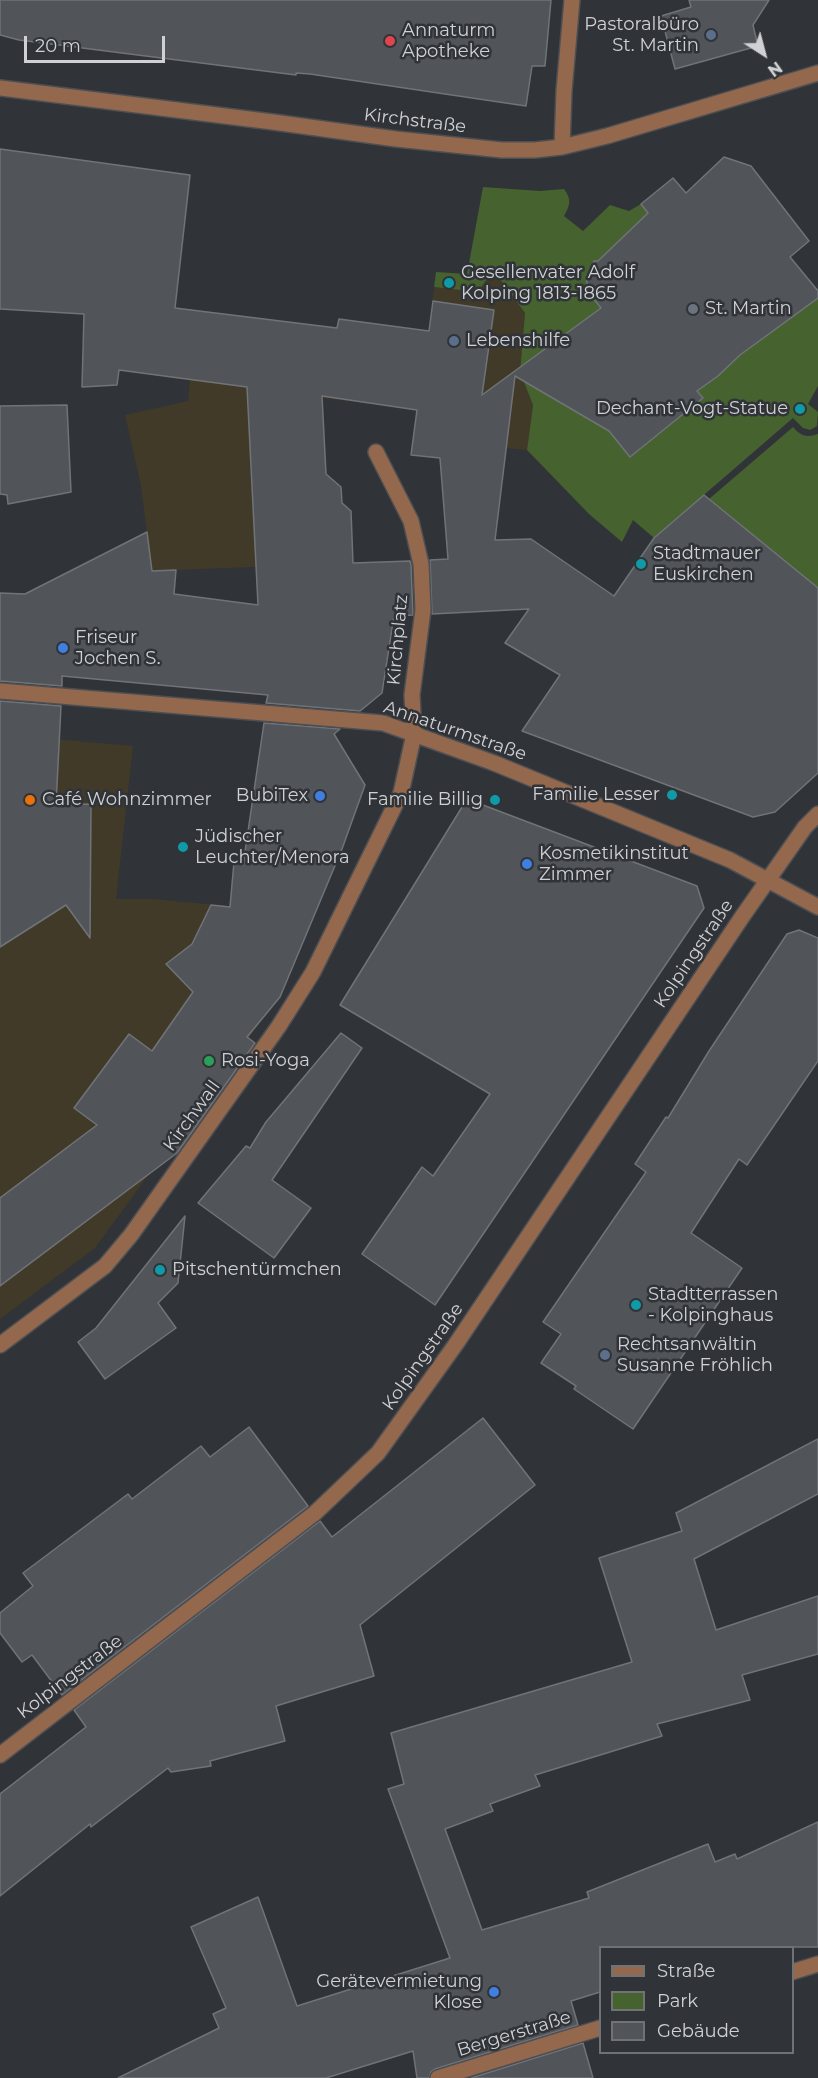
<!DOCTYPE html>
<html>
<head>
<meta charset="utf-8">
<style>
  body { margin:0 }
  #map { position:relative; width:818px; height:2078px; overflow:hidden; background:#303337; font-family:Montserrat,sans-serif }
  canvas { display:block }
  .legend { position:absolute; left:599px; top:1946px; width:195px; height:108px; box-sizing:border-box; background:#303337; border:2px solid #707276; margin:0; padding:8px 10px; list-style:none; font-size:18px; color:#cfd1d4 }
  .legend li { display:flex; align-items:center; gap:12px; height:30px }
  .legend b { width:30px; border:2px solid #707276 }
  .north { position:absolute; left:734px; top:24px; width:60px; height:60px; -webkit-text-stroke:4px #303337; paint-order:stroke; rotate:144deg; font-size:16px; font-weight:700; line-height:24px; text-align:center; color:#cfd1d4 }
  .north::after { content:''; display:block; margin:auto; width:21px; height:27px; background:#cfd1d4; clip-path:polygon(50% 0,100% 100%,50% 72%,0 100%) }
  .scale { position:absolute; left:24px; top:36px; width:141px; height:27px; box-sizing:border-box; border:3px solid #cfd1d4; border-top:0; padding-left:8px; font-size:18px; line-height:21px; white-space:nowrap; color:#cfd1d4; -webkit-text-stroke:4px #303337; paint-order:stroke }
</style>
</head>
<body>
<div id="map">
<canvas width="818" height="2078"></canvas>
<ul class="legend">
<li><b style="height:8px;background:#93684c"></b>Straße</li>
<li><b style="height:16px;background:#45622f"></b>Park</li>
<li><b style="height:16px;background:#51555a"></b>Gebäude</li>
</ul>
<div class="north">N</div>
<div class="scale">20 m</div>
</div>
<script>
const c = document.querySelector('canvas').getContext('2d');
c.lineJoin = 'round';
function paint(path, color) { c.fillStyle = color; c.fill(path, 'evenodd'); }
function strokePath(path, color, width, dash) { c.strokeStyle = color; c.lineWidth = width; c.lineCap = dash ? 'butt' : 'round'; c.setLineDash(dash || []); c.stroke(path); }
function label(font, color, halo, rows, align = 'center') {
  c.font = font + ' Montserrat,sans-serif'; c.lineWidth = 5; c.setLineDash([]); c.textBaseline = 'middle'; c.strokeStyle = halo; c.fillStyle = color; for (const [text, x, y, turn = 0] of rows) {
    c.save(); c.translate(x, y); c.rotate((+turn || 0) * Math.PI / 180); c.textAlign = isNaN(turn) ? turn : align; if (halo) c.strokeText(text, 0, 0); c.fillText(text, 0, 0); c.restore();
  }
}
paint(new Path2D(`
  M0,149L190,175L174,307L336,328L339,319L429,331L434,287L478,292L493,269L525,313L520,372L533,405L527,450L505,448L503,467L411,455L417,409L322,398L326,473L341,487L342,503L351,511L353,563L176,570L166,685L0,670V593L25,594L91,562L148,541L141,486L125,415L188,401L190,380L125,371L138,273L0,240Z
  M0,734L133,746L116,899H152L229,906L234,862L243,864L259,758L358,773L365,785L342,849L288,971L262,1020L95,1248L0,1319Z`), '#413a28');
paint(new Path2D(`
  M483,187L540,191L564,189C572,200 570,205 564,216L583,231L610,205L629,211L641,204L652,217L606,253L593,286L587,289L589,293L595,292L604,303L600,307L607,316L581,401L611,433L630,457L703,398L697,391L731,363L814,286L818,289V386L808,404L818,412L817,426L810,430L803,428L793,418L654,538L633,520L622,542L589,514L527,450L533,405L520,372L525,313L493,270L478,292L434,287L436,272L467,274Z
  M793,427C801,436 806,438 818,434V588L709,499Z`), '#45622f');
const building = new Path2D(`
  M0,0H551L545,66H532L526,106L310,74L296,73V75L19,40L0,35Z
  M689,0H769L753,25L758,46L675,69L661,16L691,7Z
  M0,149L190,175L175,308L337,328L339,319L429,331L433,301L494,310L482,395L601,308L589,293L586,277L594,261H598L648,213L641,204L673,178L686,193L724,157L751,166L809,241L790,257L818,291V298L740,355L718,376L697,391L703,398L630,457L609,431L515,376L495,540L531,539L614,596L654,538L704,495L818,588V773L775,812L753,817L522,731L560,675L505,643L529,609L432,614L430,560L448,559L440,458L411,455L417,410L322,396L326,474L341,487L342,503L351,511L353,563L410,561L411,565L413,615L394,616L382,693L360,711L266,703L268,695L62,676V686L0,681V593L25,594L147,532L152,571L176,570L174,594L258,605L247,387L119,370L117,385L82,387L84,314L0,309Z
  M67,405L71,492L8,504L7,495L0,494V406Z
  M0,701L61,706L56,805L91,804L90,938L66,905L0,947Z
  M264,723L340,729L334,734L365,785L342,849L280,997L247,1037L255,1043L177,1153L0,1286V1198L97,1125L74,1108L129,1034L152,1051L193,992L166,964L192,944L211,905L230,907L234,862L243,865Z
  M467,799L697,886L704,908L435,1305L362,1254L422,1167L433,1176L490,1094L340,1005Z
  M799,930L818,938V1061L747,1165L739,1159L691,1233L742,1268L633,1429L574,1389L576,1386L541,1363L561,1334L543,1322L646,1172L635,1164L666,1117L668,1118L709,1051L787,934Z
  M341,1033L362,1048L272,1180L311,1208L274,1258L198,1203L246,1146L250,1148L266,1122Z
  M185,1216L178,1283L158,1303L176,1328L105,1379L78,1342L96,1328Z
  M483,1418L535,1485L360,1625L374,1676L276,1706L285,1741L210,1761L211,1766L171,1772L168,1768L91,1827L90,1824L0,1896V1794L86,1727L74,1710L320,1521L332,1537Z
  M249,1427L308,1506L62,1695L32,1655L22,1662L0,1633V1613L33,1586L23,1573L128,1494L132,1499L201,1446L210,1457Z
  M818,1439V1494L694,1559L716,1630L818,1596V1654L742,1675L750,1700L657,1724L662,1736L535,1775L540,1786L490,1804L493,1811L445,1829L482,1930L589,1898L587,1892L708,1844L715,1862L735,1854L737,1859L818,1822V1947H600V1992L571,2001L578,2025L435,2069L431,2072L429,2078H417L413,2051L326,2078H118L219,2028L213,2014L226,2008L191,1927L258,1897L297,2006L450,1958L388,1789L404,1784L391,1733L632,1662L599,1558L682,1531L676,1513Z
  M583,2043L593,2078H471Z`);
paint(building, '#51555a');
strokePath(building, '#707479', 1.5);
const minor = new Path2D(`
  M0,88L273,122L396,139L502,150H535L562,147L607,136L818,73
  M562,147L564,91L572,0
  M0,691L383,723L494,763L730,860L818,907
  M0,1345L105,1266L131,1235L279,1026L313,972L401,793L414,734L412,695L423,610L421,564L411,521L376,452
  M0,1755L315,1513L378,1453L456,1344L742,917L805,827L818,814
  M792,1972L818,1964
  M438,2078L600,2028`);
strokePath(minor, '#4d4f53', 18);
strokePath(minor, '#93684c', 15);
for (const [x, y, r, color] of [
  [711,35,6,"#5c6f8a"],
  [390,41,6,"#e0444e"],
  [449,283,6,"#0f9aa8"],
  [693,309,6,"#6b7280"],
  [454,341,6,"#5c6f8a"],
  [800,409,6,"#0f9aa8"],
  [641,564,6,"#0f9aa8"],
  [63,648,6,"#3f7fe0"],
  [672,795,6,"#0f9aa8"],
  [320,796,6,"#3f7fe0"],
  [30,800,6,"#e8710a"],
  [495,800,6,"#0f9aa8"],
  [183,847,6,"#0f9aa8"],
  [527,864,6,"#3f7fe0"],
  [209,1061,6,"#2e9e5b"],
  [160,1270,6,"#0f9aa8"],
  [636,1305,6,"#0f9aa8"],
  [605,1355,6,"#5c6f8a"],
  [494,1992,6,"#3f7fe0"]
]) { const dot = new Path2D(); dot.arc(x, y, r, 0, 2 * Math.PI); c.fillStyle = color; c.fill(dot); strokePath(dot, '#303337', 2); }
label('18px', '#cfd1d4', '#303337', [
  ["Pastoralbüro",699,25,"right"],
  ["St. Martin",699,46,"right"],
  ["Annaturm",402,31],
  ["Apotheke",402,52],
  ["Gesellenvater Adolf",461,273],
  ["Kolping 1813-1865",461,294],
  ["St. Martin",705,309],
  ["Lebenshilfe",466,341],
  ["Dechant-Vogt-Statue",788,409,"right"],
  ["Stadtmauer",653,554],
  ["Euskirchen",653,575],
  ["Friseur",75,638],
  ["Jochen S.",75,659],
  ["Familie Lesser",660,795,"right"],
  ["BubiTex",308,796,"right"],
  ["Café Wohnzimmer",42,800],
  ["Familie Billig",483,800,"right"],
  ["Jüdischer",195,837],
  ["Leuchter/Menora",195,858],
  ["Kosmetikinstitut",539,854],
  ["Zimmer",539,875],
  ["Rosi-Yoga",221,1061],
  ["Pitschentürmchen",172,1270],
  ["Stadtterrassen",648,1295],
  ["- Kolpinghaus",648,1316],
  ["Rechtsanwältin",617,1345],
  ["Susanne Fröhlich",617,1366],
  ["Gerätevermietung",482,1982,"right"],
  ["Klose",482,2003,"right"]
], 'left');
label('18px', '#cfd1d4', '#303337', [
  ["Kirchstraße",415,121,7],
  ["Kirchplatz",398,640,-85],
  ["Annaturmstraße",455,731,19],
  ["Kolpingstraße",694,954,-56],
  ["Kirchwall",192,1116,-54],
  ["Kolpingstraße",423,1357,-55],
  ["Kolpingstraße",70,1677,-37],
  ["Bergerstraße",514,2034,-17]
]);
</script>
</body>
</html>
